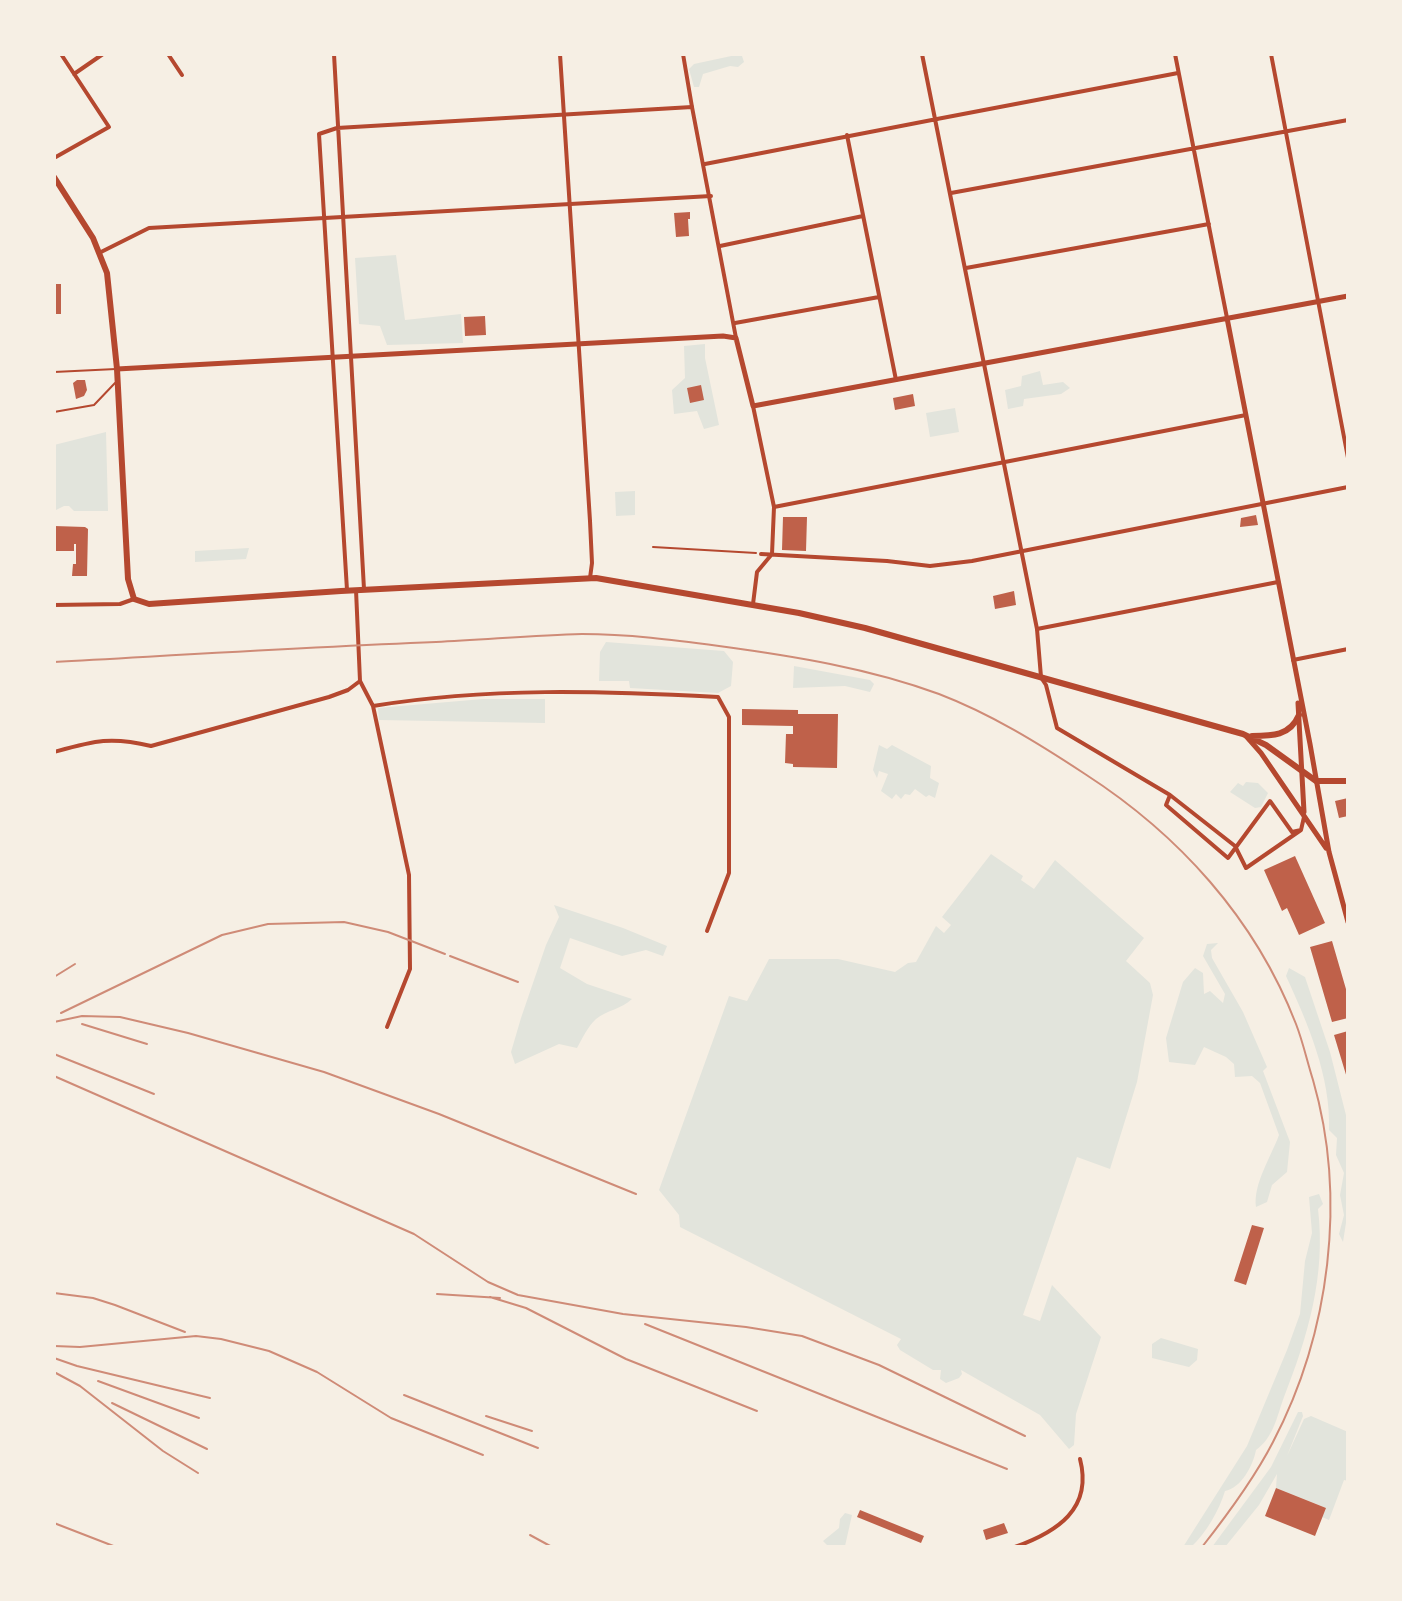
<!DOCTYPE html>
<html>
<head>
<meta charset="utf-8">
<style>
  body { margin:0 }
  #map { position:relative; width:1402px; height:1601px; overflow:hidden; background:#f6efe4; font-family:Lato,sans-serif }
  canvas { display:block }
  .frame { position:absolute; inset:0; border:56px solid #f6efe4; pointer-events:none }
</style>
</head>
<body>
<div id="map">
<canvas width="1402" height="1601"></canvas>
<div class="frame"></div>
</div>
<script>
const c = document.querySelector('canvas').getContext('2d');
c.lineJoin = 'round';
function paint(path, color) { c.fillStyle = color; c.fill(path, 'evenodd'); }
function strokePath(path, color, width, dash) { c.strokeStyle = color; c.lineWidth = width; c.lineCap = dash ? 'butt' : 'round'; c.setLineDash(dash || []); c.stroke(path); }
paint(new Path2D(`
  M736,55L742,56L744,62L738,67L730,66L703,74L699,87H694L689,69L694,64Z
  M396,255L405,320L461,314L463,343L387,345L380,326L359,324L355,258Z
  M705,344V358L719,425L704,429L697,411L674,414L672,390L685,378L684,346Z
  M1040,371L1043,385L1063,382L1070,388L1061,394L1024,399L1023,406L1008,409L1005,390L1021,386L1022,376Z
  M955,408L959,432L930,437L926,413Z
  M106,432L108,511H74L69,506H64L54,511V445Z
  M635,491V515L616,516L615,492Z
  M249,548L246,559L195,562V551Z
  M606,642L724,651L733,662L731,686L718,693L630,688L629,681H599L600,652Z
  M794,666L870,680L874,684L870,692L845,686L793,688Z
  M483,699H545V723L379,720L378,708Z
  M879,745L887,749L892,745L931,766L930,778L939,783L935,798L929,795L926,797L915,789L910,795L905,794L901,799L896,794L892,799L881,791L888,774L879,771L877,778L873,770Z
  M1246,782L1258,783L1268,793L1261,807L1255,808L1230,792L1238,783L1243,786Z
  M991,854L1023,876L1021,880L1034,889L1055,860L1144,938L1126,961L1150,983L1153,995L1137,1082L1110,1169L1077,1157L1023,1315L1040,1321L1052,1285L1101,1337L1076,1414L1074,1445L1069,1449L1040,1415L961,1370L962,1374L959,1378L946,1383L940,1379L941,1370H933L900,1350L897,1345L901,1339L680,1227L679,1215L659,1190L729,996L747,1001L769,959H838L895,972L908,963L916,962L936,926L944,933L951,925L942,917Z
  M554,905L623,928L667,946L663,956L646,950L622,956L570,938L560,968L587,984L632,999C622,1009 607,1010 596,1019C588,1026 582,1039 577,1048L559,1044L515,1064L511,1052L521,1018L546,945L559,917Z
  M1218,943L1211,950L1212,958L1243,1012L1267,1067L1263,1071L1290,1142L1287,1172L1272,1185L1267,1202L1256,1207C1253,1184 1271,1157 1279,1135L1260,1083L1252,1076L1235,1077L1234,1064L1226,1057L1204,1047L1195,1065L1169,1062L1166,1038L1183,982L1195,968L1203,973L1204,994L1210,991L1223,1003L1225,994L1203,956L1207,944Z
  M1289,968L1305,977L1330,1052L1348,1123V1210L1343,1242L1339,1234L1344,1215L1340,1195L1344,1173L1336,1155L1337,1138L1329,1130C1331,1077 1308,1024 1286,976Z
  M1319,1194L1323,1204L1318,1209C1326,1275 1308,1336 1284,1397C1277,1416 1274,1437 1256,1450C1253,1466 1241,1488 1225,1491C1219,1511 1206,1533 1191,1547H1183L1247,1446L1287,1350L1300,1314L1305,1261L1312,1233L1309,1197Z
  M1161,1338L1198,1349L1197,1360L1189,1367L1152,1358V1344Z
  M1298,1412H1302L1303,1416L1287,1456L1304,1419L1311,1416L1348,1432V1481L1344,1480L1329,1520L1322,1517L1326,1508L1276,1488L1277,1474L1259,1505L1225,1547H1212L1271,1467Z
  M845,1513L852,1515L845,1546L855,1547H829L823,1541L839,1528L840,1519Z`), '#e2e4dc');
paint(new Path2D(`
  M690,212V219H688L689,236L676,237L674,213Z
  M54,284H61V314H54Z
  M485,316L486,335L465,336L464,317Z
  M77,380H85L87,390L84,396L76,399L73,383Z
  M701,385L704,400L690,403L687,388Z
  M913,394L915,406L895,410L893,398Z
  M1256,515L1258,525L1240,527L1241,518Z
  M783,517H807L806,551L782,550Z
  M54,526L85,527L88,529L87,576H72L73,564H76V544H74V551H54Z
  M1014,591L1016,605L995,609L993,596Z
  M742,709L798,710V714H838L837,768L793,767V764L785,763L786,734H793V726L742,725Z
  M1348,798V816L1339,818L1335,801Z
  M1295,856L1325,923L1299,935L1287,908L1282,911L1264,870Z
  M1332,941L1348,996V1018L1332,1022L1310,947Z
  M1348,1031V1078H1347L1334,1035Z
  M1252,1225L1264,1228L1246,1285L1234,1281Z
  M1276,1488L1326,1508L1315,1536L1265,1516Z
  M860,1510L924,1536L921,1543L857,1517Z
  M1004,1523L1008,1533L986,1540L983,1530Z`), '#bf614a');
strokePath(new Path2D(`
  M653,547L756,553`), '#b5482f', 2);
strokePath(new Path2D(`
  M54,372L116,369
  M54,412L94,405L115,383`), '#b5482f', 2);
strokePath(new Path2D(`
  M168,54L182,75
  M683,54L692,107
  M1175,54L1227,318
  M1271,54L1348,458
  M74,74L103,54
  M937,119L1178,73
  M847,135L896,380
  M54,158L109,127L61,54
  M951,193L1348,120
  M720,246L863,216
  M101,252L149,228L711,196
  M966,268L1209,224
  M735,323L879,297
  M774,507L1246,415
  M761,554L887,561L930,566L972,561L1348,487
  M356,590L360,681L373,706L409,875L410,969L387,1027
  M753,604L757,572L772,554L774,507L753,406
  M54,605L120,604L134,599
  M1037,629L1278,582
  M1293,660L1348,649
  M1042,679L1046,685L1057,728L1170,795L1235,846L1246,868L1301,830
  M373,706C488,687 603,691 718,697L729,717V873L707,931
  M54,752C94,741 110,736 151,746L329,697L348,690L360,681
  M1170,795L1166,805L1228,858L1270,801L1292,832L1301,830L1304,817
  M1015,1547C1057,1532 1093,1509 1080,1459`), '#b5482f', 4);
strokePath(new Path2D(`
  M334,54L364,589
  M560,54L590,521L592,563L590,578
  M922,54L1037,629L1041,677
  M705,164L937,119
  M347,590L319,134L337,128L692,107L736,338`), '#b5482f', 4);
strokePath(new Path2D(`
  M1227,318L1310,744L1329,852L1348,922
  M117,369L723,336L736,338L753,406L1348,296
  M1298,703L1304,812
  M1246,736L1261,753L1326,848`), '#b5482f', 5);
strokePath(new Path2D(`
  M54,177L93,238L107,273L117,369L128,579L134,599L149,604L341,591L596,578L799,613L865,628L1243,734L1266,745L1316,781H1348
  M1252,736C1272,736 1290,736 1299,715`), '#b5482f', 6);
strokePath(new Path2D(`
  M54,662C181,655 308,647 436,642C484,640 534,635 582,634C628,634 674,640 719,646C793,656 868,668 939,694C991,714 1038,743 1085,774C1178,834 1255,918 1296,1024C1303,1042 1307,1061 1313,1080C1347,1198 1330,1333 1273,1442C1254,1479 1228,1514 1202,1547
  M450,956L518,982
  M54,977L75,964
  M61,1013L222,935L268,924L344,922L388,932L445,954
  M54,1022L82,1016L120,1017L188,1033L324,1072L439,1114L636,1194
  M82,1024L147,1044
  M54,1054L154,1094
  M54,1076L414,1234L488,1282L518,1295L623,1314L746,1327L802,1336L879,1365L1025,1436
  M54,1293L93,1298L115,1305L185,1332
  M437,1294L500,1298
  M490,1297L526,1308L626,1359L757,1411
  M645,1324L1007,1469
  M54,1346L80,1347L196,1336L221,1339L269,1351L317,1372L391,1418L483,1455
  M54,1358L77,1366L210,1398
  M54,1372L80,1386L163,1451L198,1473
  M98,1381L199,1418
  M404,1395L538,1448
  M112,1403L207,1449
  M486,1416L532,1431
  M54,1523L116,1547
  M530,1535L552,1547`), '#cf8b77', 2);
</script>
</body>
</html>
